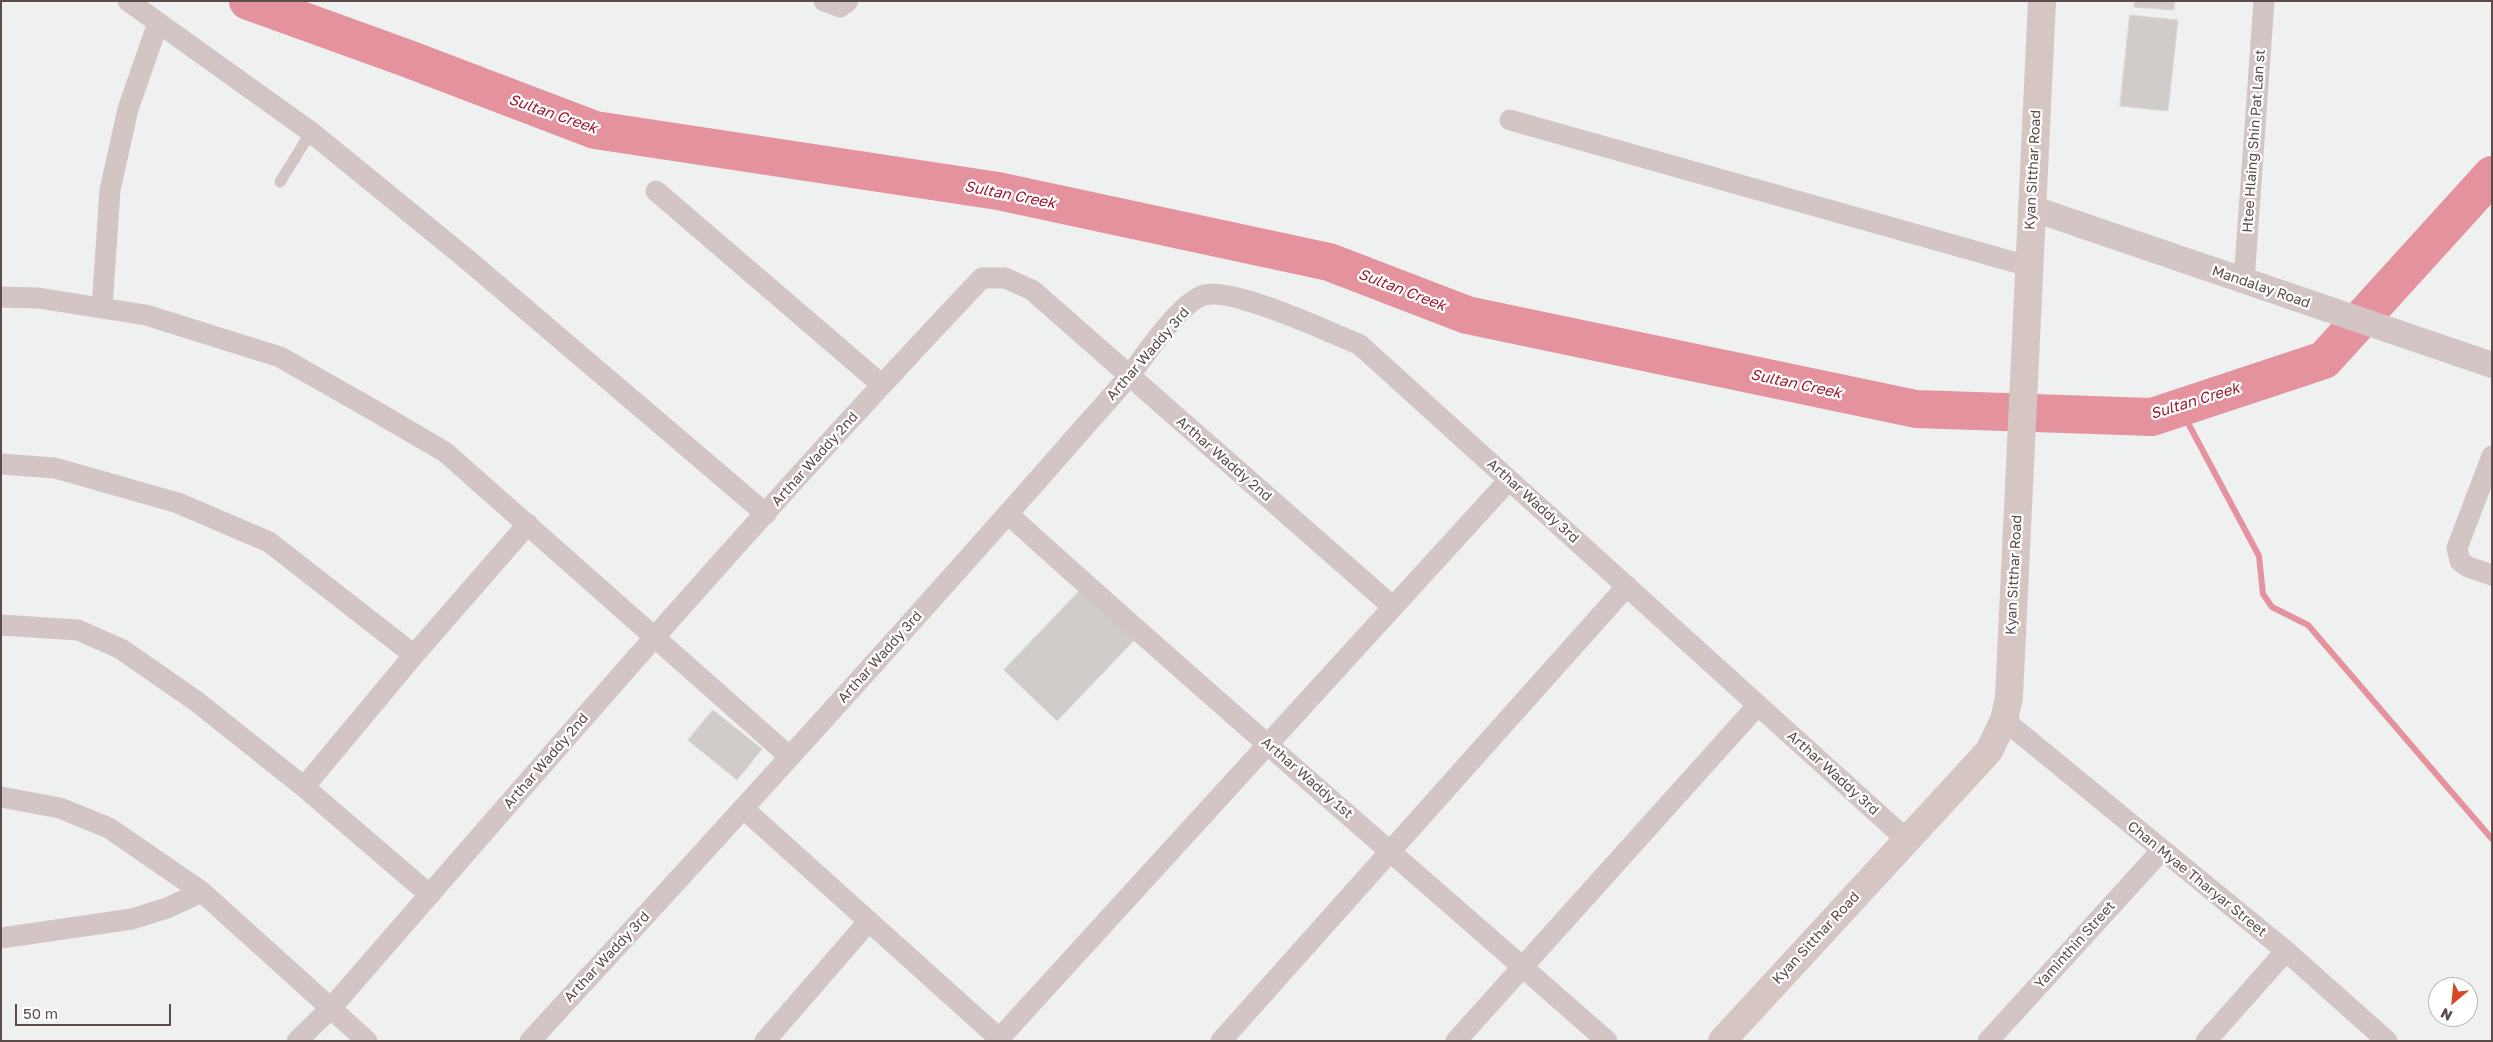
<!DOCTYPE html>
<html>
<head>
<meta charset="utf-8">
<style>
  body { margin:0 }
  #map { position:relative; width:2493px; height:1042px; overflow:hidden; background:#eff1f1; font-family:"Golos Text",sans-serif }
  canvas { display:block }
  .frame { position:absolute; inset:0; border:2px solid #5b4b49; pointer-events:none }
  .north { position:absolute; left:2428px; top:977px; width:50px; height:50px; box-sizing:border-box; background:#fff; border:1px solid #bdb7b6; border-radius:50%; rotate:208deg; font-size:14px; font-weight:700; line-height:20px; text-align:center; color:#5b4b49 }
  .north::after { content:''; display:block; margin:auto; width:18px; height:22px; background:#d24a28; clip-path:polygon(50% 0,100% 100%,50% 72%,0 100%) }
  .scale { position:absolute; left:15px; top:1004px; width:156px; height:22px; box-sizing:border-box; border:2px solid #5b4b49; border-top:0; padding-left:6px; font-size:15px; line-height:18px; white-space:nowrap; color:#5b4b49; -webkit-text-stroke:4px #fff; paint-order:stroke }
</style>
</head>
<body>
<div id="map">
<canvas width="2493" height="1042"></canvas>
<div class="frame"></div>
<div class="north">N</div>
<div class="scale">50 m</div>
</div>
<script>
const c = document.querySelector('canvas').getContext('2d');
c.lineJoin = 'round';
function strokePath(path, color, width, dash) { c.strokeStyle = color; c.lineWidth = width; c.lineCap = dash ? 'butt' : 'round'; c.setLineDash(dash || []); c.stroke(path); }
function paint(path, color) { c.fillStyle = color; c.fill(path, 'evenodd'); }
function label(font, color, halo, rows, align = 'center') {
  c.font = font + ' "Golos Text",sans-serif'; c.lineWidth = 4.5; c.setLineDash([]); c.textBaseline = 'middle'; c.strokeStyle = halo; c.fillStyle = color; for (const [text, x, y, turn = 0] of rows) {
    c.save(); c.translate(x, y); c.rotate((+turn || 0) * Math.PI / 180); c.textAlign = isNaN(turn) ? turn : align; if (halo) c.strokeText(text, 0, 0); c.fillText(text, 0, 0); c.restore();
  }
}
strokePath(new Path2D(`
  M2180,408L2259,556L2263,594L2272,607L2308,625L2492,839`), '#e5929f', 6);
strokePath(new Path2D(`
  M248,1L406,58L595,130L998,191L1329,262L1467,315L1916,409L2152,417L2324,360L2492,175`), '#e5929f', 38);
const building = new Path2D(`
  M2135,1H2175L2174,10L2134,7Z
  M2130,15L2178,20L2168,111L2120,106Z
  M1087,583L1140,634L1057,721L1004,670Z
  M713,710L762,749L737,780L688,740Z`);
paint(building, '#d1ccc9');
strokePath(building, '#dad6d4', 1);
strokePath(new Path2D(`
  M280,182L311,132`), '#d3c5c4', 11);
strokePath(new Path2D(`
  M128,1L311,132L469,261L766,514
  M824,1L840,7L848,1
  M1510,120L2028,266
  M656,191L881,384
  M2244,281L2264,1
  M1,297L38,298L146,315L280,357L375,411L445,452L790,757
  M102,308L110,190L128,109L158,23
  M2492,456L2457,548L2460,561L2468,567L2492,575
  M1,464L55,468L178,503L269,542L414,655
  M1008,514C1205,693 1407,865 1607,1041
  M1,625L78,630L121,649L196,701L304,787L430,895
  M2004,720L2286,951L2387,1041
  M304,787L414,655L528,524
  M1,797L60,808L109,828L202,892L367,1041
  M744,809L1002,1041
  M1,938L132,919L167,908L202,892
  M297,1041L331,1008C545,762 758,514 982,278H1005L1032,290L1393,607
  M530,1041C718,837 904,633 1086,425C1100,409 1115,393 1129,376C1145,356 1180,302 1204,295C1233,287 1330,332 1360,345L1907,840
  M765,1041L869,921
  M997,1041L1509,480
  M1221,1041L1627,586
  M1456,1041L1758,705
  M1988,1041L2162,850
  M2206,1041L2286,951`), '#d3c5c4', 21);
strokePath(new Path2D(`
  M2031,208L2492,365`), '#d3c5c4', 26);
strokePath(new Path2D(`
  M1722,1041L1989,751L2004,720L2009,697L2042,1`), '#d6c6c3', 28);
label('14px', '#5b4b49', '#fff', [
  ["Htee Hlaing Shin Pat Lan st",2254,141,-86],
  ["Kyan Sitthar Road",2033,170,-87],
  ["Mandalay Road",2261,287,19],
  ["Arthar Waddy 3rd",1148,354,-49],
  ["Arthar Waddy 2nd",815,459,-48],
  ["Arthar Waddy 2nd",1224,459,41],
  ["Arthar Waddy 3rd",1533,501,42],
  ["Kyan Sitthar Road",2014,575,-87],
  ["Arthar Waddy 3rd",880,657,-48],
  ["Arthar Waddy 2nd",546,761,-49],
  ["Arthar Waddy 3rd",1833,773,42],
  ["Arthar Waddy 1st",1307,778,41],
  ["Chan Myae Tharyar Street",2197,879,39],
  ["Kyan Sitthar Road",1816,938,-47],
  ["Yaminthin Street",2075,945,-48],
  ["Arthar Waddy 3rd",607,957,-47]
]);
label('italic 15px', '#9e182d', '#fff', [
  ["Sultan Creek",553,114,19],
  ["Sultan Creek",1010,195,11],
  ["Sultan Creek",1402,290,21],
  ["Sultan Creek",1796,384,12],
  ["Sultan Creek",2195,401,-17]
]);
</script>
</body>
</html>
